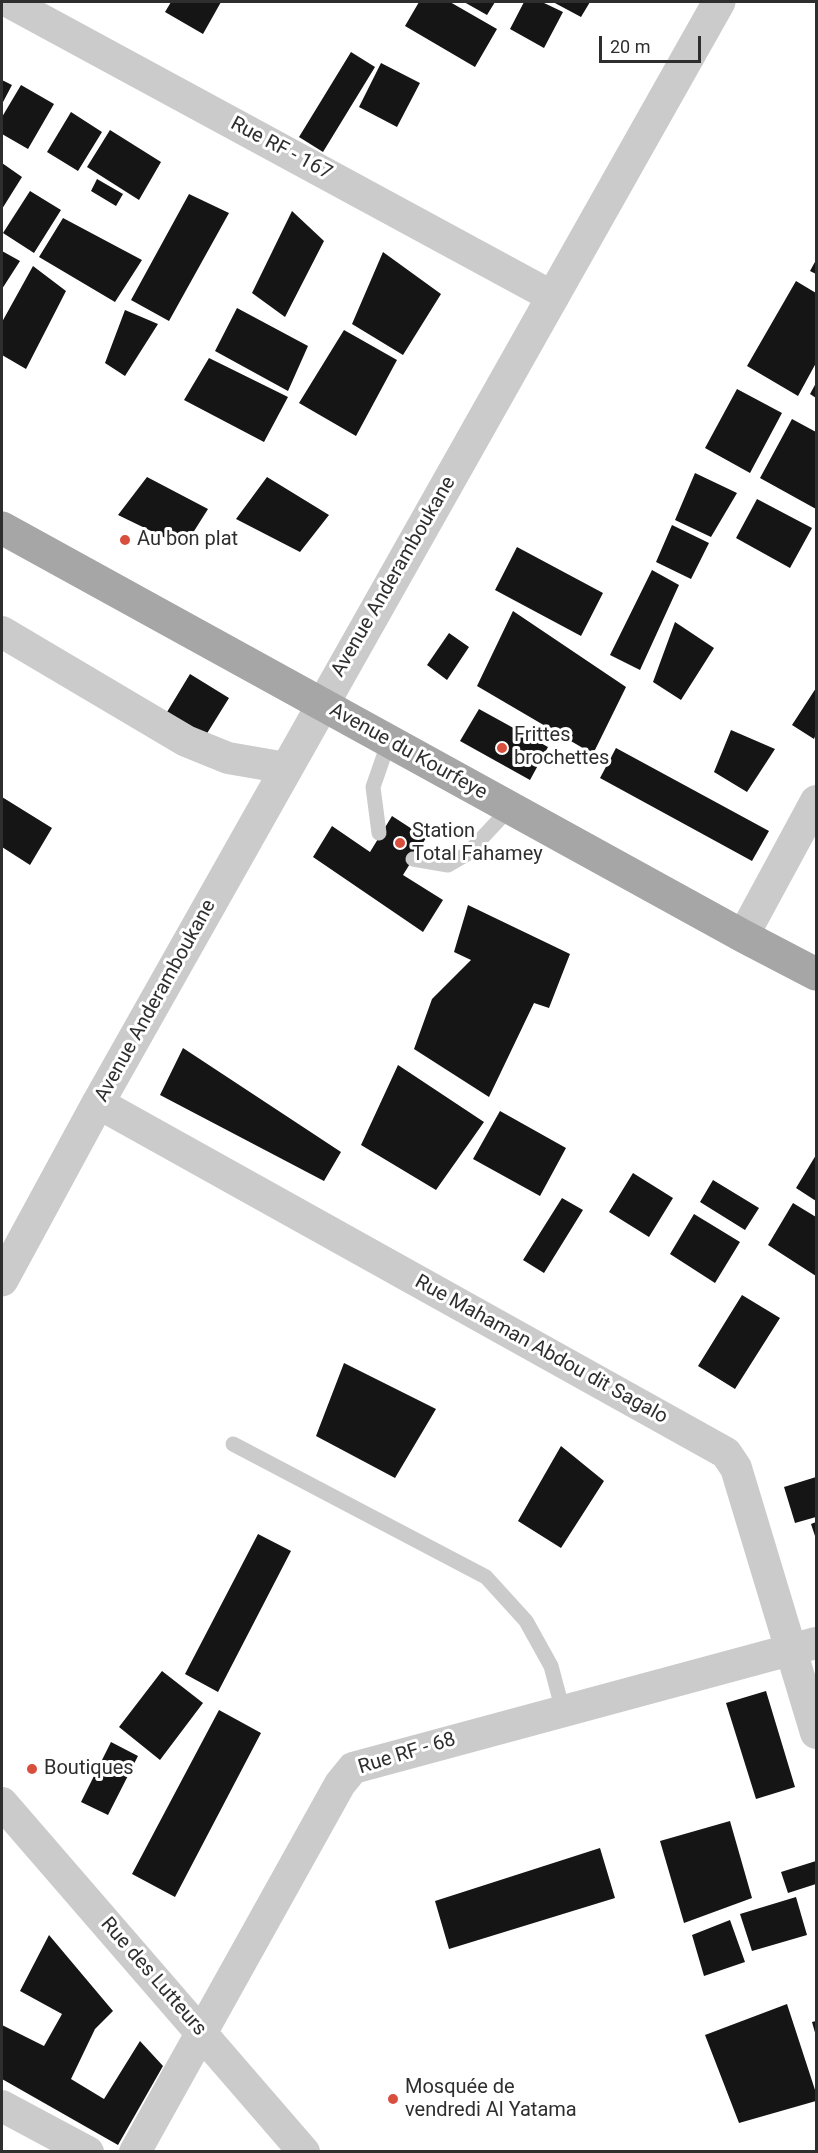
<!DOCTYPE html>
<html>
<head>
<meta charset="utf-8">
<style>
  body { margin:0 }
  #map { position:relative; width:818px; height:2153px; overflow:hidden; background:#fff; font-family:Roboto,sans-serif }
  canvas { display:block }
  .frame { position:absolute; inset:0; border:3px solid #2e2e2e; pointer-events:none }
  .scale { position:absolute; left:599px; top:36px; width:102px; height:27px; box-sizing:border-box; border:3px solid #2e2e2e; border-top:0; padding-left:8px; font-size:18px; line-height:21px; white-space:nowrap; color:#2e2e2e; -webkit-text-stroke:4px #fff; paint-order:stroke }
</style>
</head>
<body>
<div id="map">
<canvas width="818" height="2153"></canvas>
<div class="frame"></div>
<div class="scale">20 m</div>
</div>
<script>
const c = document.querySelector('canvas').getContext('2d');
c.lineJoin = 'round';
function paint(path, color) { c.fillStyle = color; c.fill(path, 'evenodd'); }
function strokePath(path, color, width, dash) { c.strokeStyle = color; c.lineWidth = width; c.lineCap = dash ? 'butt' : 'round'; c.setLineDash(dash || []); c.stroke(path); }
function label(font, color, halo, rows, align = 'center') {
  c.font = font + ' Roboto,sans-serif'; c.lineWidth = 6; c.setLineDash([]); c.textBaseline = 'middle'; c.strokeStyle = halo; c.fillStyle = color; for (const [text, x, y, turn = 0] of rows) {
    c.save(); c.translate(x, y); c.rotate((+turn || 0) * Math.PI / 180); c.textAlign = isNaN(turn) ? turn : align; if (halo) c.strokeText(text, 0, 0); c.fillText(text, 0, 0); c.restore();
  }
}
paint(new Path2D(`
  M171,2H221L203,34L165,12Z
  M419,2H450L497,29L475,67L405,26Z
  M464,2H495L487,15Z
  M524,2H542L563,12L544,48L510,29Z
  M553,2H590L581,17Z
  M351,52L375,67L323,152L299,137Z
  M381,63L420,83L397,127L359,107Z
  M2,80L12,85L2,104Z
  M21,85L54,104L28,149L2,134V117Z
  M71,112L102,132L78,171L47,152Z
  M110,130L161,162L139,200L87,167Z
  M2,163L22,177L2,209Z
  M97,179L123,194L116,206L91,191Z
  M30,191L61,210L34,253L3,233Z
  M189,194L229,213L169,321L131,300Z
  M292,211L324,241L285,317L252,293Z
  M63,218L142,260L115,302L39,257Z
  M2,251L20,261L2,289Z
  M383,252L441,294L403,355L352,324Z
  M816,260V274L810,271Z
  M33,266L66,291L26,369L2,355V322Z
  M796,281L816,293V363L798,396L747,366Z
  M237,308L308,346L288,391L215,351Z
  M125,310L158,324L125,376L105,363Z
  M344,330L397,360L356,436L299,403Z
  M209,358L288,397L264,442L184,400Z
  M816,383V398L810,394Z
  M737,389L782,413L750,473L705,448Z
  M792,419L816,432V509L760,478Z
  M695,473L737,493L711,537L675,520Z
  M147,477L208,509L184,547L118,515Z
  M267,477L329,515L300,552L236,519Z
  M757,499L812,528L790,568L736,538Z
  M672,525L709,543L691,579L656,562Z
  M517,547L603,593L581,636L495,590Z
  M652,570L679,585L640,670L610,655Z
  M513,611L626,687L593,754L477,686Z
  M675,622L714,648L681,700L653,682Z
  M449,633L469,647L447,680L427,665Z
  M190,674L229,698L206,735L167,712Z
  M816,688V734L814,739L792,725Z
  M479,709L548,747L530,780L460,741Z
  M731,730L775,749L747,792L714,772Z
  M616,748L769,831L752,861L600,778Z
  M2,797L52,828L30,865L2,847Z
  M392,816L426,838L403,875L443,900L423,932L313,857L332,826L370,852Z
  M468,905L570,954L549,1008L534,1003L489,1097L414,1049L432,999L471,960L454,952Z
  M183,1048L341,1152L324,1181L160,1095Z
  M398,1065L484,1122L436,1190L361,1145Z
  M500,1111L566,1148L540,1196L473,1159Z
  M816,1155V1201L796,1188Z
  M633,1173L673,1198L649,1237L609,1212Z
  M713,1180L759,1208L745,1230L700,1202Z
  M562,1198L583,1210L544,1273L523,1260Z
  M793,1203L816,1217V1276L768,1245Z
  M694,1214L740,1242L715,1283L670,1254Z
  M742,1295L780,1318L735,1389L698,1366Z
  M344,1363L436,1409L395,1478L316,1436Z
  M561,1446L604,1481L561,1548L518,1521Z
  M816,1477V1517L795,1523L784,1487Z
  M816,1522V1539L811,1524Z
  M258,1534L291,1551L218,1692L185,1674Z
  M162,1671L203,1703L160,1760L119,1727Z
  M766,1691L795,1787L756,1799L726,1703Z
  M219,1710L261,1733L175,1897L132,1874Z
  M111,1742L138,1756L108,1815L81,1802Z
  M730,1821L752,1898L684,1923L660,1841Z
  M600,1848L615,1898L449,1949L435,1901Z
  M816,1861V1884L788,1893L781,1872Z
  M796,1897L807,1935L752,1951L740,1914Z
  M730,1920L745,1962L704,1976L692,1935Z
  M49,1935L113,2011L95,2029L71,2079L104,2099L140,2041L163,2066L118,2145L2,2079V2025L44,2046L62,2014L20,1991Z
  M787,2004L816,2093V2101L739,2123L705,2035Z
  M816,2021V2036L812,2022Z`), '#151515');
strokePath(new Path2D(`
  M379,833L373,787L389,741
  M413,859L448,865L467,854L510,808
  M233,1444L486,1577L526,1621L551,1666L563,1711`), '#cbcbcb', 15);
strokePath(new Path2D(`
  M9,2L553,297
  M2,632L186,741L228,758L286,768
  M743,936L816,801
  M98,1103L726,1453L736,1468L816,1733
  M2,1803L304,2152
  M2,2106L88,2152
  M135,2152L340,1784L353,1768L816,1643`), '#cbcbcb', 32);
strokePath(new Path2D(`
  M2,1280L98,1103L719,2`), '#cbcbcb', 33);
strokePath(new Path2D(`
  M2,528L743,936L816,974`), '#a6a6a6', 33);
for (const [x, y, r, color] of [
  [125,540,6,"#d84f3d"],
  [502,748,6,"#d84f3d"],
  [400,843,6,"#d84f3d"],
  [32,1769,6,"#d84f3d"],
  [393,2099,6,"#d84f3d"]
]) { const dot = new Path2D(); dot.arc(x, y, r, 0, 2 * Math.PI); c.fillStyle = color; c.fill(dot); strokePath(dot, '#fff', 2); }
label('20px', '#2e2e2e', '#fff', [
  ["Rue RF - 167",281,149,28],
  ["Avenue Anderamboukane",394,577,-60],
  ["Avenue du Kourfeye",408,752,29],
  ["Avenue Anderamboukane",156,1001,-61],
  ["Rue Mahaman Abdou dit Sagalo",541,1350,29],
  ["Rue RF - 68",407,1754,-17],
  ["Rue des Lutteurs",153,1977,49]
]);
label('20px', '#2e2e2e', '#fff', [
  ["Au bon plat",137,540],
  ["Frittes",514,736],
  ["brochettes",514,759],
  ["Station",412,832],
  ["Total Fahamey",412,855],
  ["Boutiques",44,1769],
  ["Mosquée de",405,2088],
  ["vendredi Al Yatama",405,2111]
], 'left');
</script>
</body>
</html>
